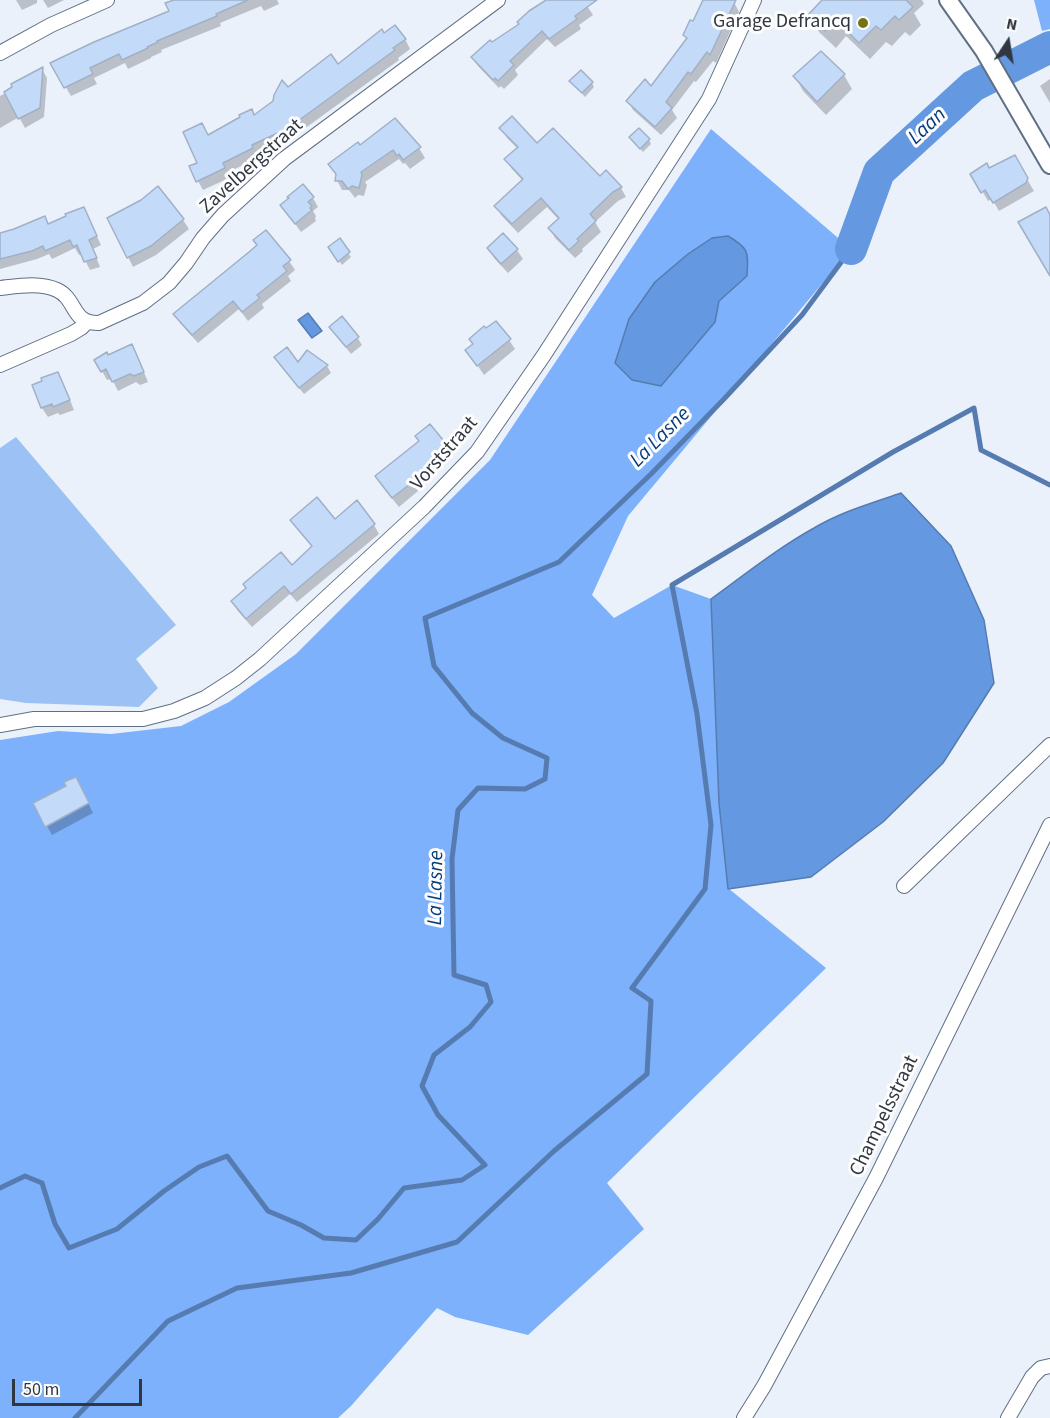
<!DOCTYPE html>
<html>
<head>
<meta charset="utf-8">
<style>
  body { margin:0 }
  #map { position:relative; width:1050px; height:1418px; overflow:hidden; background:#eaf1fa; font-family:"Source Sans 3",sans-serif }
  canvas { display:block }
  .north { position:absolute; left:978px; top:12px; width:60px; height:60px; -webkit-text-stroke:4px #fdfdfd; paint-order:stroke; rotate:12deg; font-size:16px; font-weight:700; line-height:24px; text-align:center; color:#313741 }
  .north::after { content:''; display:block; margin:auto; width:21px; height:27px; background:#313741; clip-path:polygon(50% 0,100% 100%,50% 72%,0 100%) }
  .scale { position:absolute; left:12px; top:1379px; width:130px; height:27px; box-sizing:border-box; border:3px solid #313741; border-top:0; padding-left:8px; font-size:18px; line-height:21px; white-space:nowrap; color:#313741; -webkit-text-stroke:4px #fdfdfd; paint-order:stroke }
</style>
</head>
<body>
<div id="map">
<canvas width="1050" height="1418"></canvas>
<div class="north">N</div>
<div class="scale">50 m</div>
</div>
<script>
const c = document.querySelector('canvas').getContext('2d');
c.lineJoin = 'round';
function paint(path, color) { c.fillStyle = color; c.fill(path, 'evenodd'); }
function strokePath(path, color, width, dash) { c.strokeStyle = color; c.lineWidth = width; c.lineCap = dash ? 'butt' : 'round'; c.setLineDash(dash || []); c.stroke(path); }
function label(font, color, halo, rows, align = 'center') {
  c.font = font + ' "Source Sans 3",sans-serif'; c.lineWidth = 6; c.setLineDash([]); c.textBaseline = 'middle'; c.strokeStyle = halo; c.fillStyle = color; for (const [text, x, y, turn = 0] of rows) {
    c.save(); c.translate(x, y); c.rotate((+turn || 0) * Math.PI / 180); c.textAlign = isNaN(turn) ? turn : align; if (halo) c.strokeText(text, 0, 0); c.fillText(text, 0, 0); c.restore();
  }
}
paint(new Path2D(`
  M16,437L176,625L136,659L158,688L139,707L26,703L0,699V448Z`), '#9cc1f5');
paint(new Path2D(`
  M1034,0H1050V29L1042,31Z
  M711,129L851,249L628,516L592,595L614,618L672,585L711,599L719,803L728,888L826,968L607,1183L644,1229L528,1335L455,1317L437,1308L351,1406L338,1418H0V740L58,731L111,734L181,726L229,702L296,654L490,460Z`), '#7db1fb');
const water = new Path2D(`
  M728,236C750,249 748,252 747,276L719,301L715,322L661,386L632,380L615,363L629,319L655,282L688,254L712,238Z
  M308,313L322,331L312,338L298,320Z
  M901,493L951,546L984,620L994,683L943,763L883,822L811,877L728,889L719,803L711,599C744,575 778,548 814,528C841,512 872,503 901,493Z`);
paint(water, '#6498e0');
strokePath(water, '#557bb0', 1.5);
paint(new Path2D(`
  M16,0H37V3L22,10Z
  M43,0H64L48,8Z
  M177,0H277L279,4L264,11L261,6L220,23L221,26L161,50L162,52L151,57V58L128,69L125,63L94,78L97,84L71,96L52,64L171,11Z
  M548,0H583L593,15L579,25L581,29L555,47L547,39L515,70L518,75L504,89L501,86L499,88L478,66L473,57L520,25Z
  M704,0H730L734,2L739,12L716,63L713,61L696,82L694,81L672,110L677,118L661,135L633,110L628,101L652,88L688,40L685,35L693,23Z
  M824,0H922L924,4L914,13L921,25L910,36L905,32L892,46L886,42L870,59L846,36L836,48L819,32L809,15Z
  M384,35L405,39L410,49L398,58L399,60L289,140L256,155L257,158L227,173L229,178L203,190L198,181L199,163L207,136L255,116L274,102L287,89L338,66Z
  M821,53L844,75L852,89L826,115L803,91L795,76Z
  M42,69L47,78L44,117L25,128L19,117L0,128V96L14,88Z
  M1050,79V103L1040,86Z
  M571,81L592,83L594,87L585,97Z
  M394,120L419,148L425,158L410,169L405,163L403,164L399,159L365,182L367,185L364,196L358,195L355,198L349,190H342L337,180L338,176L330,164L359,147Z
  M501,128L537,145L600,178L606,172L621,188L626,197L618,201L595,222L601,232L582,249L583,251L575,258L555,238L550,228L559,220L547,207L518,233L501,215L496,206L523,181L512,169L506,160L518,149L507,138Z
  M631,138L649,140L651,144L643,152Z
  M1014,157L1034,191L999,211L992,199L988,201L972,174L989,170Z
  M158,188L183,220L189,229L156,255L133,267L109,218L142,201Z
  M313,198L318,207L313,211L316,216L315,218L316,221L301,232L282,206Z
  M88,218L101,245L93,249L100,267L90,270L82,254L79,255L75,248L52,259L49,254L37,259L0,269V235Z
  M339,240L351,257L342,265L332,251Z
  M489,249L517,250L523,259L508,273L494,258Z
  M289,261L295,270L288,276L291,281L262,304L264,308L248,321L239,309L198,343L180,323L175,314Z
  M331,327L357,337L362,345L351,354L335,334Z
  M509,340L515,349L484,375L467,350Z
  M132,345L137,355L148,382L140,385L136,382L118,391L112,379L107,380L96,360L108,357Z
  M308,352L327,366L331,373L304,394L280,365L276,357L298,365Z
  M63,383L74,410L60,415L58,413L48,417L42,408L34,386Z
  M446,447L452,456L440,466L441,468L416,488L418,491L399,507L382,486L377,477Z
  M357,503L374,525L379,534L297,602L290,594L252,627L238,611L233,601L292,567L313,548L297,529L292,520L335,521Z
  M81,788L93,813L52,835L47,826Z`), '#0003');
strokePath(new Path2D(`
  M0,1188L25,1176L42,1183L55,1224L69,1248L117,1229L164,1191L199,1167L227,1156L268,1211L301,1225L324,1238L356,1240L378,1219L404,1188L462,1180L485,1165L438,1115L422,1086L434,1055L470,1027L491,1002L486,985L454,975L452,859L458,810L478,788L525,789L545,779L547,758L503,738L472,713L434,666L425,618L559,562L651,474L724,399L802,315L851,249
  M75,1418L168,1321L237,1288L351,1273L457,1242L554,1151L647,1074L651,1001L632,988L705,889L711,825L697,714L672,585L893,452L974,408L981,450L1050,485`), '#557bb0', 5);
strokePath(new Path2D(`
  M851,249L879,172L973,86L1050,47`), '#6498e0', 32);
const building = new Path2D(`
  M174,0H248L216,14L217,16L157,41L158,42L147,47L148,48L122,60L119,54L90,68L93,74L64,88L50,63L94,42L169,11L165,3Z
  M546,0H597L575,16L577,19L549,39L542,31L510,61L514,65L498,81L495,78L493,80L471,57L490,40L492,42L519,24L517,22L529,11Z
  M703,0H736L710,55L707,52L691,74L688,72L666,102L672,108L655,127L626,101L645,79L651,86L687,38L683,35L690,20L693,21Z
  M822,0H906L913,7L899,20L895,16L881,30L876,26L859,43L836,20L825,31L808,15Z
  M395,25L406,39L393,48L395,50L283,132L282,131L252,145L253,148L223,163L225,168L196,182L189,166L197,163L183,132L202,123L208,135L240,117L239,115L252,109L254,115L273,101L274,95L282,80L288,87L331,54L338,64L382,29L384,33Z
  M821,51L845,74L817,102L793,76Z
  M43,67L40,108L18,119L4,92L12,87L11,84Z
  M581,70L593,82L582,93L569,81Z
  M512,116L537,143L553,128L600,176L606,170L622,187L613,192L590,214L596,221L577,239L579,241L569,250L548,228L559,218L541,198L512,224L494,206L523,179L504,159L518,147L499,128Z
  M395,118L421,147L403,160L399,154L397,156L393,150L361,172L362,175L359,188L352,186L348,189L342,181H335L336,174L328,164L358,142L360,145Z
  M639,128L650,139L640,149L629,137Z
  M1015,155L1028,178L1026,183L993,203L985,190L981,193L970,174L987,163L989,168Z
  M303,184L314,197L308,202L312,206L310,208L312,210L295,224L280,205L289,198L287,197Z
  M158,186L184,219L151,246L127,258L107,218L141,200Z
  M84,207L97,236L89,240L97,258L84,262L77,245L73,247L70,240L45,251L43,246L32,251L0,259V233L14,229L45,216L48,224L66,216L65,214Z
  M1046,207L1050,215V276L1018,222Z
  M266,230L291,260L283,266L287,271L257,295L260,298L242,312L233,301L192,335L173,314L249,252L257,245L253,240Z
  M503,233L518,249L501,264L487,248Z
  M340,238L350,252L338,262L328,247Z
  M342,316L359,337L346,347L329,327Z
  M496,321L511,339L477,366L465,350L473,344L469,339L484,326L486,328Z
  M132,344L144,372L134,376L130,374L112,382L106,369L101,372L94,360L107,352L108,355Z
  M287,347L298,362L307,350L328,365L299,388L274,357Z
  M58,372L70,400L53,407L52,404L41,408L32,385L42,381L41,378Z
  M430,424L448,446L435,456L437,458L411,479L414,481L392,498L375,476L419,441L415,436Z
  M317,497L335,519L357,500L375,524L291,594L284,586L246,619L231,601L246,588L243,584L281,552L292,565L312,546L290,520Z
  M76,777L89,803L45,827L33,803L66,786L64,782Z`);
paint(building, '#c4daf9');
strokePath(building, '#a0b0c7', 1.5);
const minor = new Path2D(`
  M0,53L51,25L107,0
  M0,288C18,286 40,282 57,290C77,299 71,324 99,323L143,303L169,283L186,263L203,238L223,215L284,159L498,0
  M0,365L71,334L81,328L87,322
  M0,725L34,719H143L174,711L205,698L236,678L260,659L424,507L477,452L544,355L709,99L754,0
  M904,886L1050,745
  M744,1418L764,1386L876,1178L1050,825
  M1008,1418L1032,1377L1041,1368L1050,1366`);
const tertiary = new Path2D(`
  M948,0L984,51L1050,165`);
strokePath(minor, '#606f84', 16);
strokePath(tertiary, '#606f84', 20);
strokePath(minor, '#fff', 14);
strokePath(tertiary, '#fff', 16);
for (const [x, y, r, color] of [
  [863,23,6,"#767215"]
]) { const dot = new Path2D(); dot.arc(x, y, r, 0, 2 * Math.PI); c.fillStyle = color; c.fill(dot); strokePath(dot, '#fdfdfd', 2); }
label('20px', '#313741', '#fdfdfd', [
  ["Garage Defrancq",851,23]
], 'right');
label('20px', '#313741', '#fdfdfd', [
  ["Zavelbergstraat",252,167,-42],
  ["Vorststraat",445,454,-49],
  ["Champelsstraat",885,1116,-64]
]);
label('italic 21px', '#073b7b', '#fdfdfd', [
  ["Laan",928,127,-43],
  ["La Lasne",661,438,-45],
  ["La Lasne",437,888,-89]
]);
</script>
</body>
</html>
